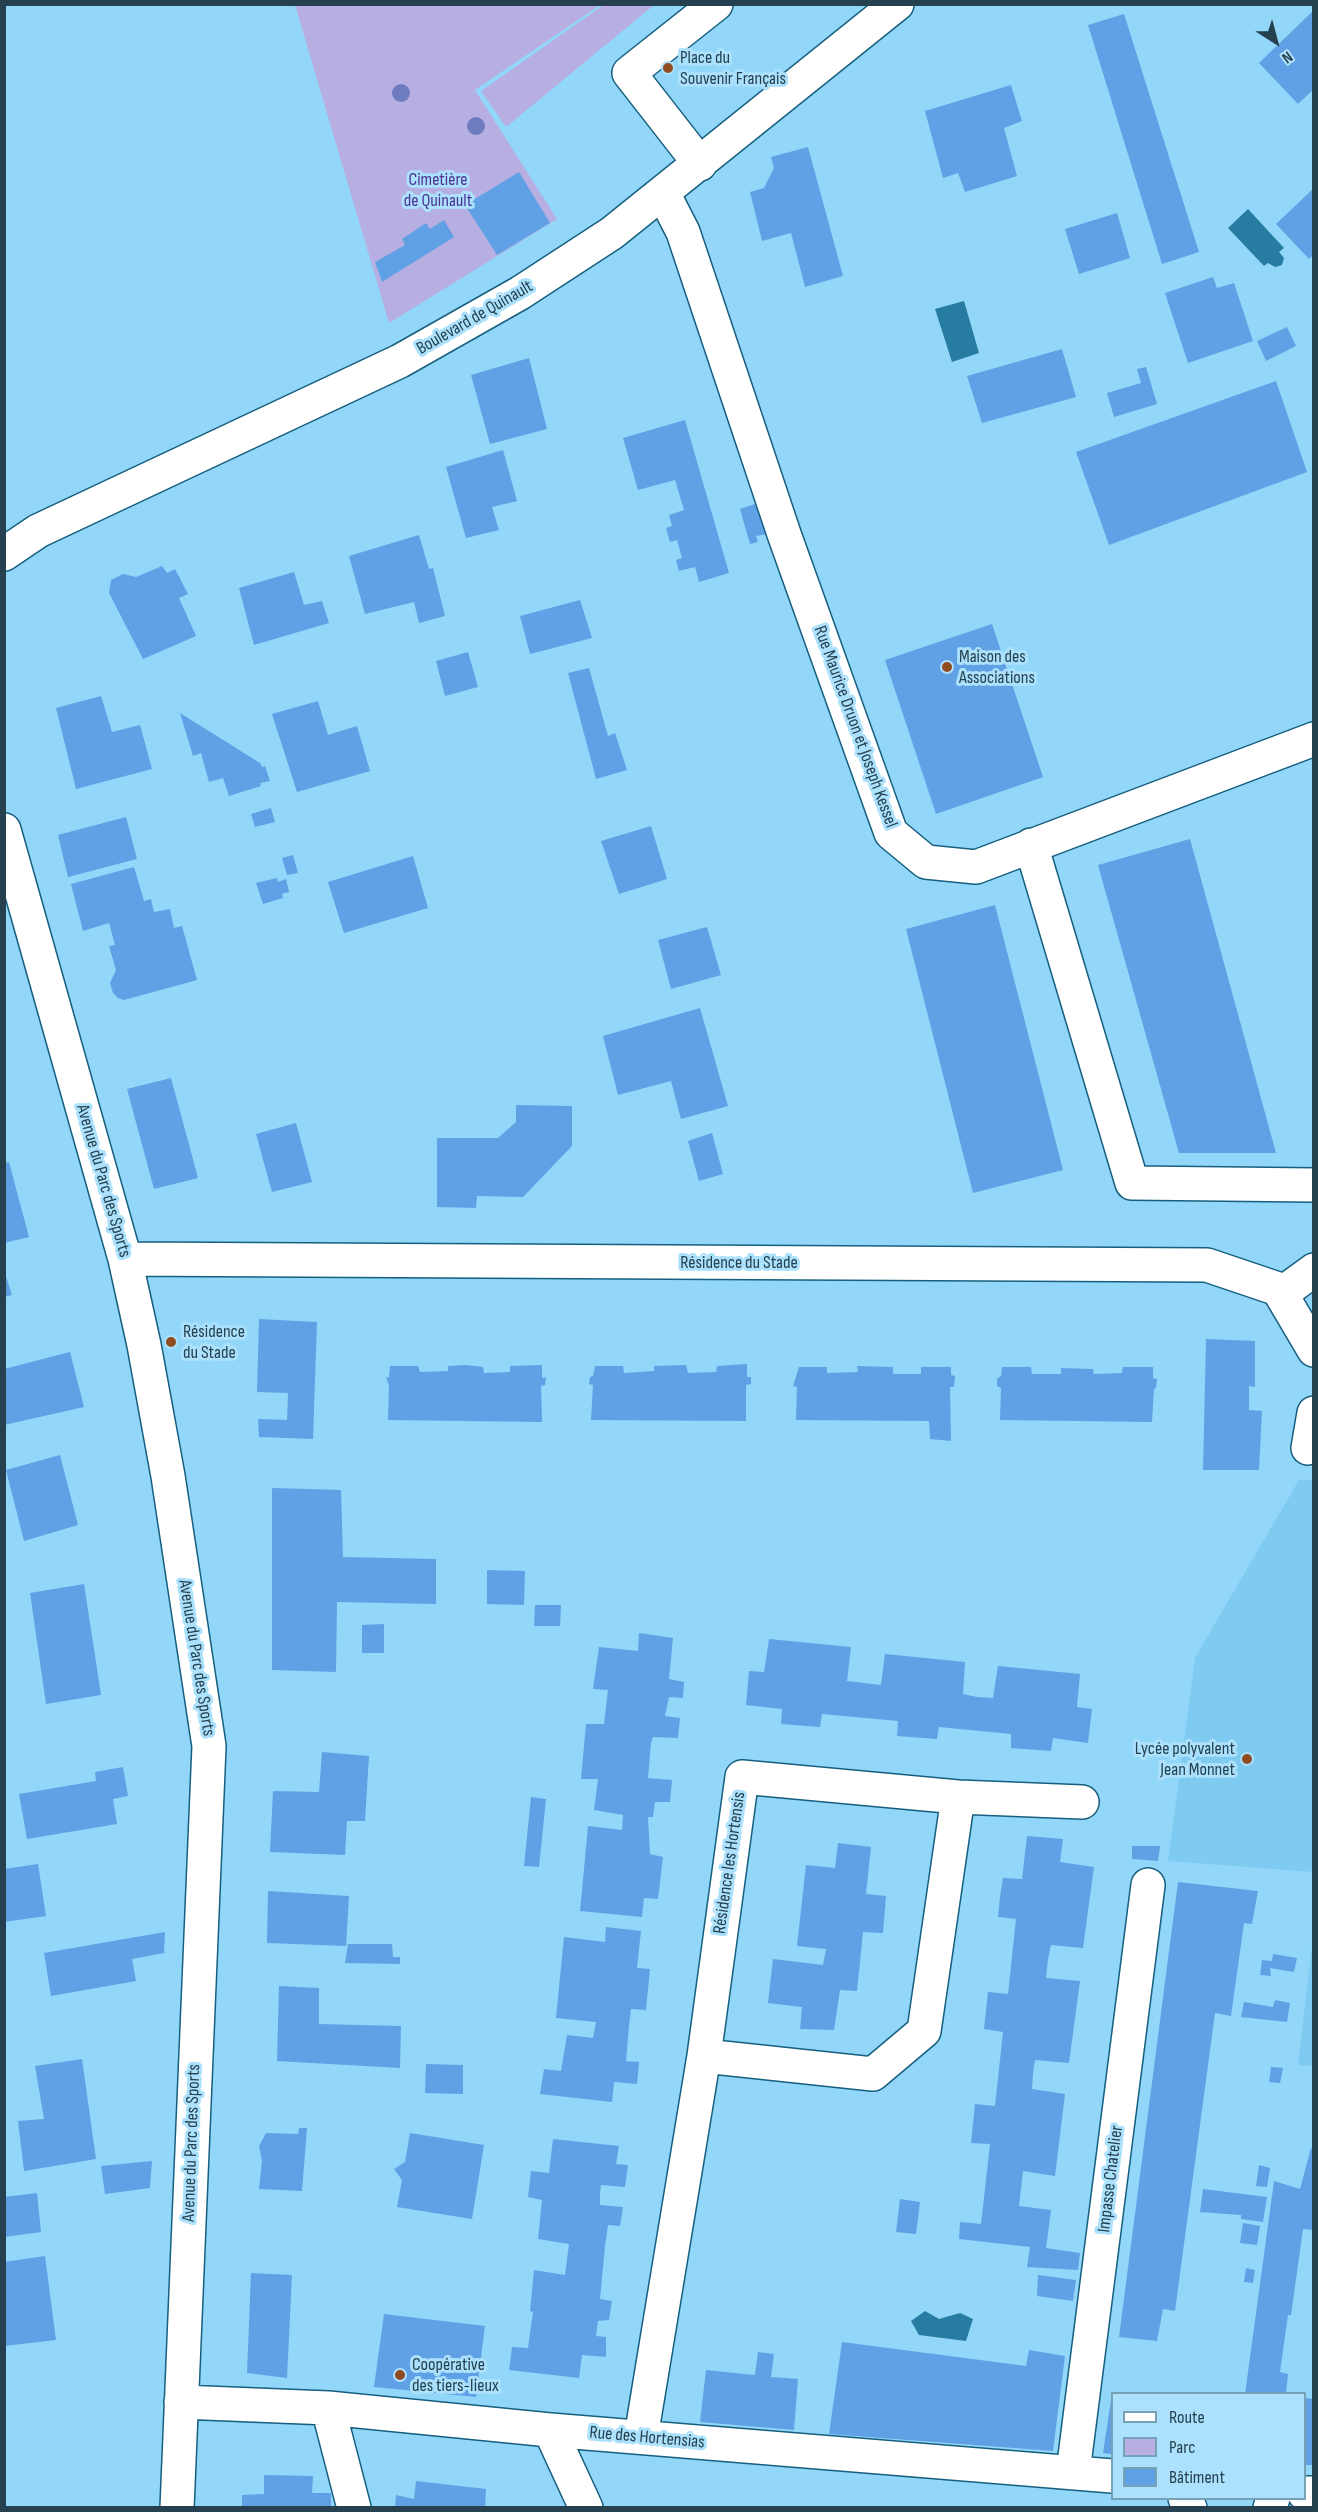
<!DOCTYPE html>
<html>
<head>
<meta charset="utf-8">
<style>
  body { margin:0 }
  #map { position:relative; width:1318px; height:2512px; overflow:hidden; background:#92d6f9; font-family:"Sofia Sans Condensed",sans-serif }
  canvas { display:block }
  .frame { position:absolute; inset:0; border:6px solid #25414f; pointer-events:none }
  .legend { position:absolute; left:1111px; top:2392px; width:195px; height:108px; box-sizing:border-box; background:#ace1fd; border:2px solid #76a1b7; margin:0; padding:8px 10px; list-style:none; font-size:18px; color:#25414f }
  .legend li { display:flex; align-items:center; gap:12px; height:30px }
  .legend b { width:30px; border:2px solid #76a1b7 }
  .north { position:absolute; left:1246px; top:12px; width:60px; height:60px; -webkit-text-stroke:4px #ace1fd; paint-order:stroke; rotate:144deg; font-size:16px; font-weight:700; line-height:24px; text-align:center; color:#25414f }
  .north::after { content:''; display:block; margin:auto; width:21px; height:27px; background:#25414f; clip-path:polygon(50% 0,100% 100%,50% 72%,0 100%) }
</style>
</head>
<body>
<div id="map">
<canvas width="1318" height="2512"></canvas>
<div class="frame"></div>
<ul class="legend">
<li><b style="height:8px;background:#fff"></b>Route</li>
<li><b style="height:16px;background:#b7afe2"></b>Parc</li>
<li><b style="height:16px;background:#60a1e5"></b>Bâtiment</li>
</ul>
<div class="north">N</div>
</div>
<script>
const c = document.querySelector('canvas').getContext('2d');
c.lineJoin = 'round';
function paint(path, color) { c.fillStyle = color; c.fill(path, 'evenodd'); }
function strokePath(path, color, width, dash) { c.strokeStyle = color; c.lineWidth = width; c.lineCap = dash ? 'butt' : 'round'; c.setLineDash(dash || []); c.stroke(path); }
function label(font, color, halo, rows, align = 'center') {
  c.font = font + ' "Sofia Sans Condensed",sans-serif'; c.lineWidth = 6; c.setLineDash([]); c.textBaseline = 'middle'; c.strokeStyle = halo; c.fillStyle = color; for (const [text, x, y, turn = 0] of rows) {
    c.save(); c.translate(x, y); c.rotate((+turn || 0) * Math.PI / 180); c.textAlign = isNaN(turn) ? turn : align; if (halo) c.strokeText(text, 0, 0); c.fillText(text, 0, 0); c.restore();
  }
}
paint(new Path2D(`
  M1299,1480H1314L1313,1872L1168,1861L1195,1658Z
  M1313,1938V2066L1298,2065Z`), '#7fcaf0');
paint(new Path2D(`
  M605,4L654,5L506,127L481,91Z
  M295,5H600L475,90L557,219L389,323Z`), '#b7afe2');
paint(new Path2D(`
  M1248,209L1284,248L1279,252L1284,258L1282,265L1275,267L1268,263L1264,266L1228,228Z
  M964,301L979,353L952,362L935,309Z
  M925,2311L939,2319L960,2313L973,2319L966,2341L919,2335L911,2321Z`), '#267ca1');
paint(new Path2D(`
  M1314,10V89L1298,104L1259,63Z
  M1124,14L1199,252L1162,264L1088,25Z
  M1011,85L1022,121L1004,128L1017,176L965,192L958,173L943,178L925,111Z
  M808,147L843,276L805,287L791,233L762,241L750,192L764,188L774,168L771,157Z
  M519,172L550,223L497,255L465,205Z
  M1314,188V254L1309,259L1276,224Z
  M1117,213L1130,258L1079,274L1065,229Z
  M444,220L454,237L382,282L375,262L405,245L402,239L426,223L430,229Z
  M1213,277L1217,288L1234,283L1253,341L1188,363L1165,293Z
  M1287,327L1296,346L1266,361L1257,341Z
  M1062,349L1076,397L982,423L967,376Z
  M529,358L547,429L490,444L471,375Z
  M1146,367L1157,404L1114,417L1107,393L1141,383L1137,369Z
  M1276,381L1307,472L1109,545L1076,452Z
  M685,420L729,573L699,582L695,567L679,571L676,560L682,558L677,540L670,542L666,528L672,526L669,515L684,510L675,480L638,490L623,438Z
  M503,450L517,501L492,507L499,530L466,538L446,467Z
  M758,503L767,534L756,536L758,542L750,544L740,509Z
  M419,535L429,569L433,568L445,616L419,623L414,602L365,614L349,556Z
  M162,566L167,573L175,569L188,594L179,598L196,636L143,659L109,593L111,580L123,574L136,577Z
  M294,572L304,605L322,601L329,623L254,645L239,588Z
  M580,600L592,638L530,654L520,616Z
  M992,624L1043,777L936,814L885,660Z
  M468,652L478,687L445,696L436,661Z
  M589,668L608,736L615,733L627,770L596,779L568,673Z
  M101,696L112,732L140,725L152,769L76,789L56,708Z
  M318,701L328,735L357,726L370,771L297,792L272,714Z
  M180,713L260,763L262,767L265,766L270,781L260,783L261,786L229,796L223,778L209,782L201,753L193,756Z
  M271,808L275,822L255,827L251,814Z
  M126,817L137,859L68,877L58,835Z
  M651,826L667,879L619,894L601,841Z
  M1190,839L1276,1153H1179L1098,865Z
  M293,855L298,873L287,875L282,858Z
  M413,856L428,908L344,933L328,882Z
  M134,867L144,901L151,899L154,912L170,909L174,928L182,926L197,980L124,1000L118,998L113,993L110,983L116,970L109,946L115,945L109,923L83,931L71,884Z
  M277,878L278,882L286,879L289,892L282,894L283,898L263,904L256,883Z
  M995,905L1063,1170L973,1193L906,929Z
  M707,927L721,975L671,989L658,940Z
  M700,1008L728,1106L681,1119L671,1081L618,1095L603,1036Z
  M171,1078L198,1178L154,1189L127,1089Z
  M516,1105L572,1106V1146L523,1197L477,1196L476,1208L437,1207V1138H498L516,1122Z
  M296,1123L312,1182L272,1192L256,1134Z
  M712,1133L723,1174L699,1181L688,1141Z
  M9,1162L29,1237L4,1243V1163Z
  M4,1270L12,1295L4,1297Z
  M259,1319L317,1322L313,1439L259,1437L258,1419L287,1420L288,1393L257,1392Z
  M1206,1339L1255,1341V1387L1249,1386V1410L1262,1411L1259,1470H1203Z
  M70,1352L84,1407L4,1425V1369Z
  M747,1364V1377H751V1384L746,1385V1421L591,1420L593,1385L589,1384L590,1377L593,1376L595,1366H623L624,1373L654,1371V1366L686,1365L688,1373L716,1372L717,1366Z
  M466,1365L483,1367L484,1373L510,1372V1366L542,1365V1378L546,1377L545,1385L541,1386L542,1422L388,1420L389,1385L386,1378L389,1377L390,1366H418L420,1372L448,1371V1366Z
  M857,1366L893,1367V1374H921V1367H951V1375L955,1376L954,1387H950L951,1441L930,1439L929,1421L796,1420L797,1387L793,1386L799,1367H827V1373L858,1372Z
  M1002,1367H1031L1032,1374H1061V1368L1093,1369L1094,1374L1122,1373L1123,1367H1153V1378L1157,1379L1156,1388L1154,1389L1152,1422L1000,1420L1001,1388L997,1386V1379L1001,1376Z
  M60,1455L78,1525L24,1541L6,1470Z
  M272,1488L341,1490L343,1557L436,1559V1604L337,1602L336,1672L272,1670Z
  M487,1570L525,1571L524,1605L487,1604Z
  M84,1584L101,1695L46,1704L30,1593Z
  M535,1605H561L560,1626H534Z
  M384,1624V1653H362V1625Z
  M639,1633L673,1638L669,1679L684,1682L683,1698L669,1697L665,1716L680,1718L678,1738L653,1737L651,1743L648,1778L672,1780L670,1802H655L653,1817H648L650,1854L663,1857L658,1899L644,1898L642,1917L580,1911L588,1826L622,1830L623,1815L594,1810L598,1779H581L586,1724H604L608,1690L593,1689L599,1647L638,1651Z
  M769,1639L851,1647L847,1681L881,1685L885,1654L965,1662L963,1694L977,1697L993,1698L998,1666L1080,1674L1077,1707L1092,1709L1088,1743L1053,1738L1051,1751L1011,1748V1734L939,1727L937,1739L897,1736L898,1721L822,1714L820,1727L781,1724L782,1709L746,1705L749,1671L764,1672Z
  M322,1752L369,1756L365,1821H347L345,1855L270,1852L273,1791L319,1792Z
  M123,1767L128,1796L113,1799L117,1824L27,1839L19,1794L96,1781L95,1772Z
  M531,1797L546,1799L539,1867L524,1866Z
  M1027,1836L1063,1839L1060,1862L1094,1867L1083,1948L1051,1945L1048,1960L1046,1978L1080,1981L1069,2063L1035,2060L1033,2073L1032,2089L1065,2094L1055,2176L1023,2171L1019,2206L1051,2210L1046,2248L1080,2253L1078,2270L1027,2267L1030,2247L959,2239L960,2222L981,2224L990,2144L971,2143L975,2104L995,2106L1003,2032L984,2029L988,1992L1008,1994L1016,1919L998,1917L1000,1897L1003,1878L1022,1879Z
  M838,1843L871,1847L866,1894L886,1896L883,1933L863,1932L857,1991L840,1990L834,2030L800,2029L802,2007L768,2003L773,1959L823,1965L826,1949L797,1946L806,1865L835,1868Z
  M1132,1846H1160L1158,1861L1132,1859Z
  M38,1864L46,1916L4,1922V1869Z
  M1178,1882L1258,1891L1252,1924L1244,1923L1231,2016L1215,2013L1175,2311L1163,2309L1157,2341L1119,2337Z
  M268,1891L349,1896L346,1946L267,1943Z
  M606,1927L641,1931L637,1968L650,1969L646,2010L631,2009L629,2026L626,2061L639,2062L637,2084L614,2082L612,2102L540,2094L544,2069L561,2071L567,2035L593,2038L596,2022L556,2018L564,1937L605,1942Z
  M165,1932L164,1953L132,1959L136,1981L51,1996L44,1953Z
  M348,1944H392L393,1957H400V1964L345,1963Z
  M1273,1954L1297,1958L1294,1972L1270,1968L1271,1976L1260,1975L1262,1960L1272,1961Z
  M279,1986L319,1988V2024L401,2026L400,2068L277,2061Z
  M1275,2000L1290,2003L1287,2022L1241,2017L1244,2002L1273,2007Z
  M82,2059L96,2159L24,2171L18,2121L44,2119L35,2066Z
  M426,2064L463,2065V2094L425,2093Z
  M1271,2067L1283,2068L1280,2083L1269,2082Z
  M299,2128H307L302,2191L259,2189L262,2161L259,2146L266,2133L298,2134Z
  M410,2133L484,2145L472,2219L397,2207L402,2180L394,2169L405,2162Z
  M553,2139L619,2146L616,2164L628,2165L625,2187L601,2185L600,2193V2205L623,2207L620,2226L608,2225L605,2246L600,2299L612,2301L609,2320L598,2321L596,2336L606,2337V2357L582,2355L579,2378L509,2370L512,2347L528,2348L533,2312L530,2311L534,2270L565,2275L569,2244L538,2239L542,2200L528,2197L531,2171L549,2173Z
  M1311,2148L1314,2149V2230L1303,2229L1291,2315H1288L1280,2372L1288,2374L1286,2394H1245L1274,2181L1300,2189Z
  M152,2161L150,2188L105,2194L101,2166Z
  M1259,2165L1270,2168L1267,2187L1256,2186Z
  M1203,2189L1267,2197L1263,2222L1241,2219V2215L1200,2212Z
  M37,2193L41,2232L4,2237V2197Z
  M900,2199L920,2202L916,2234L896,2232Z
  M1243,2223L1260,2226L1257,2245L1240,2243Z
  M45,2256L56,2340L4,2346V2262Z
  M1246,2268L1255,2270L1253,2283L1244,2282Z
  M251,2273L292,2275L287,2378L247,2373Z
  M1038,2275L1076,2280L1073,2301L1037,2296Z
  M384,2314L485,2326L476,2397L374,2387Z
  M842,2342L1026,2366L1029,2350L1065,2356L1053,2451L829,2434Z
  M758,2352L774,2354L771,2377L798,2379L794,2430L700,2422L706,2370L755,2375Z
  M1305,2398L1314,2399V2465H1305Z
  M1111,2400H1112V2454L1103,2453Z
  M264,2475L313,2476L312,2493H331V2508H242V2495L264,2494Z
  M416,2481L486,2489L485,2508H395L396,2495L414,2499Z`), '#60a1e5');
const minor = new Path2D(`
  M700,164L629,73L716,4
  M663,193L683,232L784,534L891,833L926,862L976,867L1314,739
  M4,554L38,531L400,361L520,293L612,233L897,4
  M4,830L125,1259L144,1345L168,1476L209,1746L177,2508
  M1031,845L1132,1183L1314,1185
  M125,1259L1207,1265L1278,1289L1314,1350
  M1281,1294L1314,1270
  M1308,1448L1314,1413
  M704,2056L873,2074L924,2031L958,1797
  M181,2402L328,2408L550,2430L1112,2476
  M328,2408L354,2508
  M550,2430L586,2508
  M641,2437L704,2056L742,1777L958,1797L1082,1802
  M1073,2472L1148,1885
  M1304,2493H1314
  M1185,2498L1190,2508
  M1270,2508L1273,2498`);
strokePath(minor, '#165f7e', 36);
strokePath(minor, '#fff', 33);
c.fillStyle = '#6d7cc1';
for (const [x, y] of [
  [401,93],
  [476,126]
]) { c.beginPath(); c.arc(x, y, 9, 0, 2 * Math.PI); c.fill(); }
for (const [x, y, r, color] of [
  [668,68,6,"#904c1e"],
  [947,667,6,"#904c1e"],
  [171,1342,6,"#904c1e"],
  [1247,1759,6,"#904c1e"],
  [400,2375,6,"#904c1e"]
]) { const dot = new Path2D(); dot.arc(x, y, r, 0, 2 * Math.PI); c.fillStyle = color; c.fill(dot); strokePath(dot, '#ace1fd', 2); }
label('18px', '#25414f', '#ace1fd', [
  ["Place du",680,58],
  ["Souvenir Français",680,79],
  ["Maison des",959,657],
  ["Associations",959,678],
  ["Résidence",183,1332],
  ["du Stade",183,1353],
  ["Lycée polyvalent",1235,1749,"right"],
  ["Jean Monnet",1235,1770,"right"],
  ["Coopérative",412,2365],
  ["des tiers-lieux",412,2386]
], 'left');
label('18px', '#4e3293', '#ace1fd', [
  ["Cimetière",438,180],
  ["de Quinault",438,201]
]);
label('18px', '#25414f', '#ace1fd', [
  ["Boulevard de Quinault",475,318,-30],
  ["Rue Maurice Druon et Joseph Kessel",855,727,70],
  ["Avenue du Parc des Sports",103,1181,74],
  ["Résidence du Stade",739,1263],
  ["Avenue du Parc des Sports",196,1658,81],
  ["Résidence les Hortensis",730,1863,-82],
  ["Avenue du Parc des Sports",192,2143,-88],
  ["Impasse Chatelier",1111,2179,-83],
  ["Rue des Hortensias",647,2438,5]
]);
</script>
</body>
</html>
